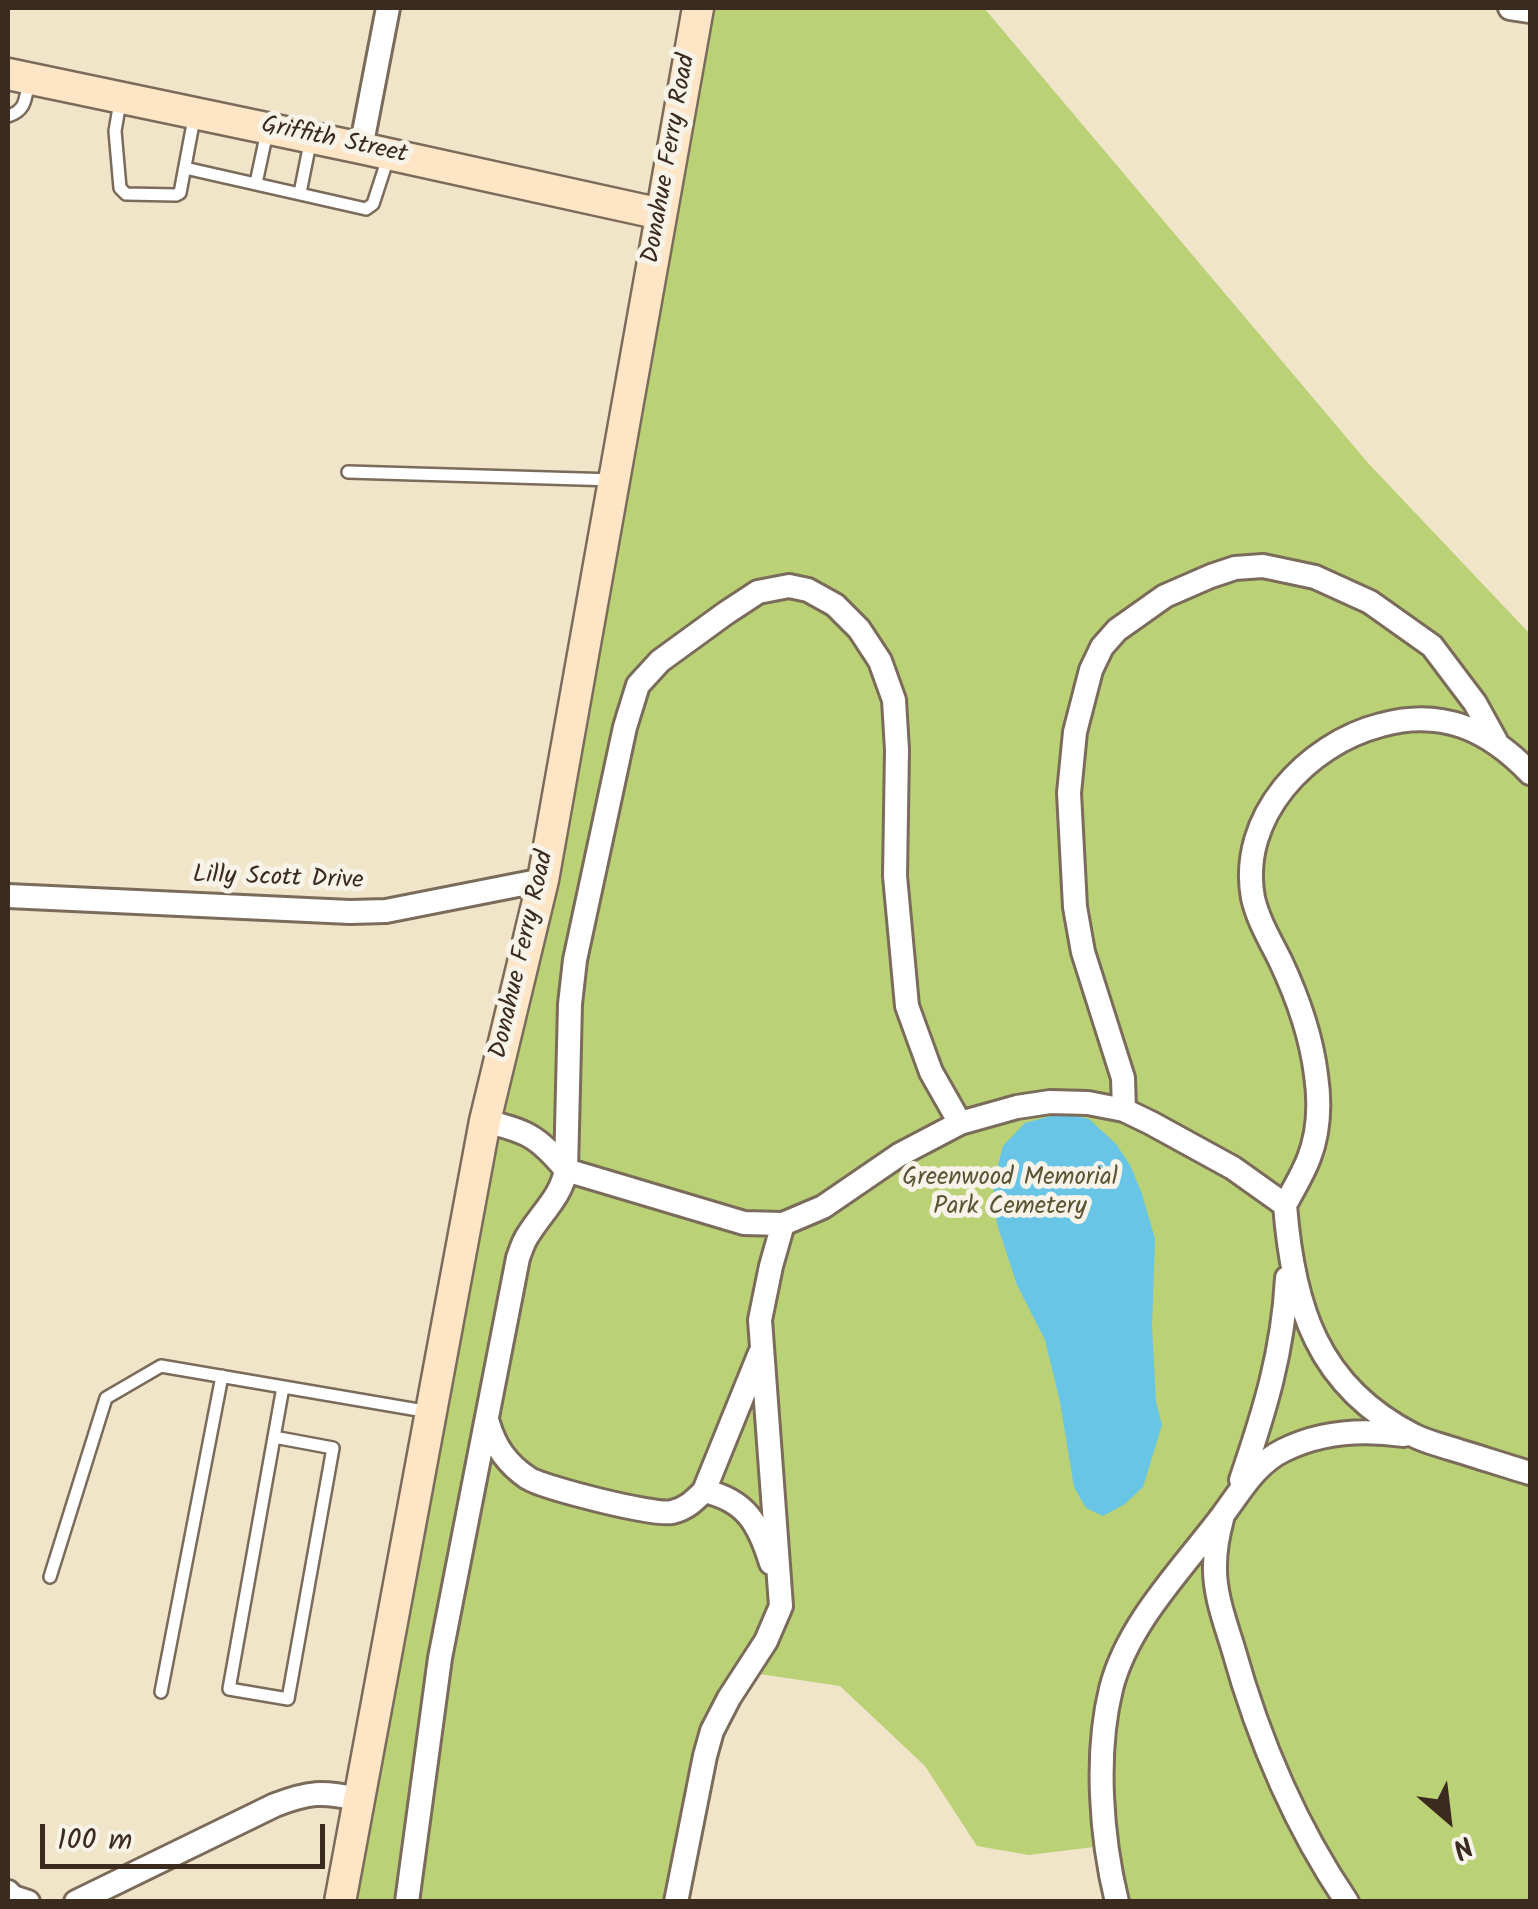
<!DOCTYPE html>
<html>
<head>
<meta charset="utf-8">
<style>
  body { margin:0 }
  #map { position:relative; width:1538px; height:1909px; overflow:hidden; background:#f0e4c9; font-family:Kalam,sans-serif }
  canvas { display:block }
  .frame { position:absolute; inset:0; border:10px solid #3b2a1e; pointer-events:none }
  .north { position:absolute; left:1398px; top:1769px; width:100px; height:100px; -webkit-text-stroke:8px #f7f3e8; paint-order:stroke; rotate:152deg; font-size:28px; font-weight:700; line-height:40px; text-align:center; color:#3b2a1e }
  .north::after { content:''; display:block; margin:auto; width:35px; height:45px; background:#3b2a1e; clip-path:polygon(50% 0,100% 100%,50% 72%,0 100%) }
  .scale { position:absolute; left:40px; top:1824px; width:285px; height:45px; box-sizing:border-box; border:5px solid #3b2a1e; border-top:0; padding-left:12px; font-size:30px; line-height:35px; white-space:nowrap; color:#3b2a1e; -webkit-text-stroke:8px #f7f3e8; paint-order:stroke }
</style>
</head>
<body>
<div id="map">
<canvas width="1538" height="1909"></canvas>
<div class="frame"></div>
<div class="north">N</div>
<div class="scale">100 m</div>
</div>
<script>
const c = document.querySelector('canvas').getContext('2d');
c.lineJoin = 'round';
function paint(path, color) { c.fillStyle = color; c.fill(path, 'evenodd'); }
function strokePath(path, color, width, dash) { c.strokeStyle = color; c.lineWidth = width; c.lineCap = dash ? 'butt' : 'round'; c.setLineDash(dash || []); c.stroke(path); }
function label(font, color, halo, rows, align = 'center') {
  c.font = font + ' Kalam,sans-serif'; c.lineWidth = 10; c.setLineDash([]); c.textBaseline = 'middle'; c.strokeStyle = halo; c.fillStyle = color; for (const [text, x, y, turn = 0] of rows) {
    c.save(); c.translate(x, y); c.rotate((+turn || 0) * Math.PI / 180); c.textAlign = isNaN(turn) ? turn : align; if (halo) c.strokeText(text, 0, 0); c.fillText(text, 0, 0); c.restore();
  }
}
paint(new Path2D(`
  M709,8H984L1368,463L1530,634V1901H1109L1100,1877L1094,1847L1029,1855L977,1846L925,1766L840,1686L753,1673L722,1726L676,1901L340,1902Z`), '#bad176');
paint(new Path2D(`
  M1062,1113L1089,1119L1116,1144L1130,1165L1142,1194L1155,1239L1152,1326L1156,1402L1162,1425L1143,1487L1125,1504L1103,1516L1086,1508L1074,1487L1060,1402L1045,1340L1017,1285L997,1224L993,1185L1003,1146L1025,1123Z`), '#68c5e6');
const lane = new Path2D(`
  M120,102L115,131L120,188L126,194L176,195L180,193L195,113
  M8,116C27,110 25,98 29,80
  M185,168L366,209L373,204L389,155
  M256,183L267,132
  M300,193L311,138
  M348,472L614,480
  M274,1437L333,1448L288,1699L229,1689L283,1387
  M50,1577L106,1398L161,1366L430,1412
  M161,1692L222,1376`);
const street = new Path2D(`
  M1510,8L1530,11
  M361,148L388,8
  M8,896L350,912L386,911L543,880
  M1124,1110L1123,1078L1083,952L1075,907L1069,793L1075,732L1091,670L1102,647L1117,630L1165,596L1211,576L1235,568L1263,566L1315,577L1370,602L1432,646L1475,703L1496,741
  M485,1121C526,1131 538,1136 566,1170L744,1223L783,1224L823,1207L899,1155L960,1123L1017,1107L1050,1102L1088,1103L1124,1110L1151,1123L1233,1168L1285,1205C1293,1306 1317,1386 1413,1435C1424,1441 1437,1444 1449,1448C1476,1456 1503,1465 1530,1473
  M1285,1205C1293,1190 1303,1174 1309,1158C1319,1132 1320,1102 1316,1075C1311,1034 1298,998 1280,960C1270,940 1258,920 1253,898C1238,817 1307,744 1381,725C1441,708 1488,729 1530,773
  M488,1423C495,1447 507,1464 528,1478C544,1488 654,1516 672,1512C686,1509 694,1501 704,1491L760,1353
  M1241,1480C1265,1410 1283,1352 1287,1278
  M704,1491C746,1500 759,1524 771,1563
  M1222,1519C1218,1534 1215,1549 1215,1565C1214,1593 1225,1622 1233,1648C1258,1738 1294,1824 1347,1902
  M8,1892L13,1897L28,1902
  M76,1902L275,1805C309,1792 322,1791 358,1799
  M407,1902L440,1658L518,1258C521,1250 523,1242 528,1235C542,1212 561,1197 566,1170L570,1004L575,960L625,727L638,685L660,661L726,613L758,592L789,586L808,590L835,605L859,629L880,661L894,700L897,750L895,876L907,1006L931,1072L960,1123
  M676,1902L705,1756L712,1731L729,1698L766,1641L781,1606L760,1320L771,1266L783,1224
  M1117,1902C1101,1837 1095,1754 1111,1689C1127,1624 1183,1568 1222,1516C1241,1491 1255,1464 1284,1450C1322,1431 1362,1429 1404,1435`);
const secondary = new Path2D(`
  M8,74L361,148L661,214
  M340,1902L485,1121L543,880L698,8`);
strokePath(lane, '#7a6b5a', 16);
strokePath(street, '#7a6b5a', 28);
strokePath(secondary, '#7a6b5a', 35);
strokePath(lane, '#fff', 11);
strokePath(street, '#fff', 22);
strokePath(secondary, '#fde5c5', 30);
label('25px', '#3b2a1e', '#f7f3e8', [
  ["Griffith Street",334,142,12],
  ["Donahue Ferry Road",671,159,-80],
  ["Lilly Scott Drive",278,880,2],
  ["Donahue Ferry Road",524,955,-77]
]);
label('25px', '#5b5434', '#f7f3e8', [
  ["Greenwood Memorial",1010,1180],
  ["Park Cemetery",1010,1209]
]);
</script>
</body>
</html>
